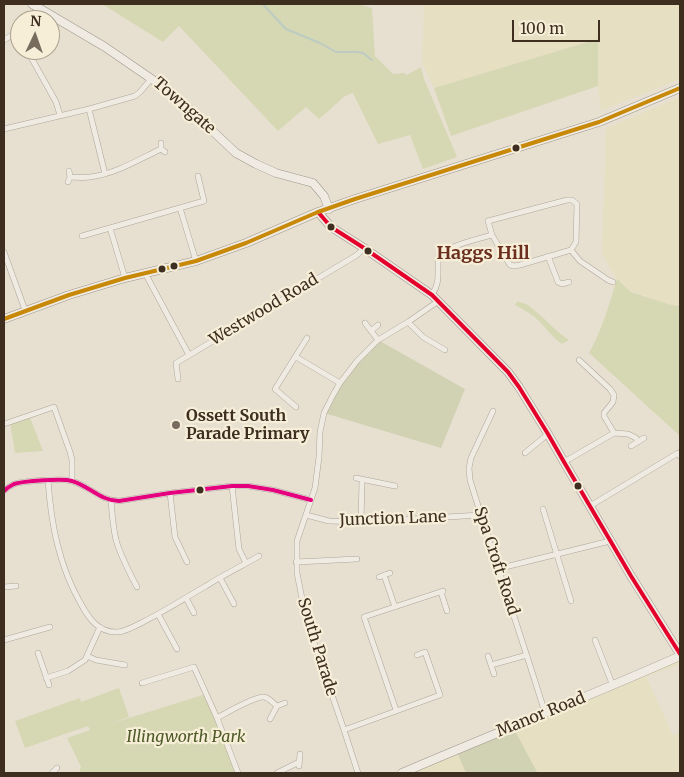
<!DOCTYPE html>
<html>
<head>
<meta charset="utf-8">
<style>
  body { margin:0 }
  #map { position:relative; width:684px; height:777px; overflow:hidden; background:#e7e0d1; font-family:Merriweather,serif }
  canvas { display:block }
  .frame { position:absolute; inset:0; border:5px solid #3d2e20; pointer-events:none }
  .north { position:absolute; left:10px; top:10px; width:50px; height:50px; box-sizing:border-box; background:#f7eed8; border:1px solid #ada18e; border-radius:50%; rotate:3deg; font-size:14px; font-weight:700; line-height:20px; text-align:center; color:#3d2e20 }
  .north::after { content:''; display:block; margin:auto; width:18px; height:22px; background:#786c5e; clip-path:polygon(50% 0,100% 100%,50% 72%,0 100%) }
  .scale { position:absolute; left:512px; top:20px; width:88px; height:22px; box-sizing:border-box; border:2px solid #3d2e20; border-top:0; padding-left:6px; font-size:15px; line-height:18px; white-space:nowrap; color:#3d2e20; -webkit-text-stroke:4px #f7eed8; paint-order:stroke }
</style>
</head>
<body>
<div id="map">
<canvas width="684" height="777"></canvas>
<div class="frame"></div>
<div class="north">N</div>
<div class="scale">100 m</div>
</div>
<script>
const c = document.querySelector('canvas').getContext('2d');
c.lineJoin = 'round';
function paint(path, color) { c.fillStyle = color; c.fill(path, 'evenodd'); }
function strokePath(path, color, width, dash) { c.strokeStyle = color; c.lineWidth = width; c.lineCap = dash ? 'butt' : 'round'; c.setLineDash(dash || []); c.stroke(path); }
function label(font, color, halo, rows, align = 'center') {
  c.font = font + ' Merriweather,serif'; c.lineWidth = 4.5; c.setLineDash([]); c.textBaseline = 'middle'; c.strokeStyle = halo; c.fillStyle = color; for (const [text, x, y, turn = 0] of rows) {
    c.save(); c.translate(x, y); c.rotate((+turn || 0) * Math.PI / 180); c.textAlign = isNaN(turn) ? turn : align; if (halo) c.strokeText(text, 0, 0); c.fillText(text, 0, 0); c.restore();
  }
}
paint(new Path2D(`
  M424,4H680V79L601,111L598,86V39L434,88L422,63Z
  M680,97V306L671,305L631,291L617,279L602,254L606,128Z
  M680,656V664L646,677L664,715L673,736L680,732V773H533L536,772L513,727Z
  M456,750L466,773H402Z`), '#e6dfc2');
paint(new Path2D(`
  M102,4H315L317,5L319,4H357L372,8L375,56L393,74L404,73L407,75L421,67L424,79L457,157L423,169L410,135L378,144L353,93L345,96L319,119L306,107L278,131L179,26L163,42Z
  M598,39V86L451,136L434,88Z
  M617,279L631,292L671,305L680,306V436L589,353C602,330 609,305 617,279Z
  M518,301C521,303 526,303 529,306C543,316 554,330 569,340L562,344C553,338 547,329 539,321C532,314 523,309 515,305Z
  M29,415L43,451L15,453L10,422Z
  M119,688L129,717L110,724L206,694L238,773H79L81,767L67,738L90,730L88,726L25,748L15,721L80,698L81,702Z`), '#d6d7b3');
paint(new Path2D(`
  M378,340L465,389L441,448L324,413L340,383Z
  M513,727L537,772L533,773H466L456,750Z`), '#d1d1b3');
strokePath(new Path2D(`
  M263,4L269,11L286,29L320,43L336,52H357L363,53L372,60`), '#bcccc2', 2);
const street = new Path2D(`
  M4,40L17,32L20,37
  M27,50L56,102L60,115
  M89,109L105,174
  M4,129L89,109L135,96L140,92L152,78
  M161,143V149L165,152
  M70,177C77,177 84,178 90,177C115,174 138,160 161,149
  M68,182L70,177L69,171
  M567,200H572L577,204L576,242L571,250L520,265L514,266L510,265L492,235L488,221Z
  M180,208L196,261
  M110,228L125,278
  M82,236L204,201L198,176
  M571,250L580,261L608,280L613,282
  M4,252L25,310
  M548,256L558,282L562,284L569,282
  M145,273L189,355
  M432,295C439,284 438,278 438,265C438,262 438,257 441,254C447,246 481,238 492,235
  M408,322L423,337L445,350
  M365,323L378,340
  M371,331L378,325
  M296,357L340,383
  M579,360L610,389L614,395L613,402L604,413V416L614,433
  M178,379L176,363L357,255L364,248
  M296,407L275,389L307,338
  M493,411L471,458L469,468L470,480C494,558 521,635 545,713
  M4,424L54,407L70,452L72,460V480
  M631,446L644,438
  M525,453L548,434
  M564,462L614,433L628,434L636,438L638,442
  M356,478L395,486
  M48,480C51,524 59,566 81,604C89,619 99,633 118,632C127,631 135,626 143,622C165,611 185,598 206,586C223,575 242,566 259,556
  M232,486L239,549L246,563
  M4,491C7,488 10,486 14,484C23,481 63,478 72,481C89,486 101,501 119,501L170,493L232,486H248L273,490L311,500
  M170,493L175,537L187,562
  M111,501C112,514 113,527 116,540C121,557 129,572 137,587
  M590,506L678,453L680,456
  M543,509L571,601
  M306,515L329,521L361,522L481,515
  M361,522L362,480
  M296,562L357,559
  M497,569L610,541
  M384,575L395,607
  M379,577L390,573
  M220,578L234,604
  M4,587L16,586
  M441,592L447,611
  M186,598L194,613
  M158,614L177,649
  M4,640L50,627
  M595,640L613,686
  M38,653L49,685
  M87,656L96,660L125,665
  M488,656L494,674
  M491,665L527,655
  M46,678L68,671L85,660L100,627
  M142,683L194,667L217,718L238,773
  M396,710L364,617L443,591
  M217,718C226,713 255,696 264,697C269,698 273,703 277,706
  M270,719L277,706L285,703
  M344,730L440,695L425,652L417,655
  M299,766L300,754
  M52,773L57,768
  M277,773L299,762
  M358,773L344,730L306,619L297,573V541L315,488L319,457L320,432L324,413L333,395L340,383L357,361L378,340L408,322L437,302`);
const secondary = new Path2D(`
  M32,4L105,47L172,93L236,153L256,164L276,173L313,183L324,196L329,209
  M318,212L331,227L364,248L432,295L508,372L519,387L548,434L564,462L631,576L680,654
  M4,319L69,295L125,278L196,261L246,243L318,212L355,199L599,122L680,88
  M402,773C495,733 588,697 680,656`);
strokePath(street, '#ada599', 6);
strokePath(secondary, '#9c958a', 9);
strokePath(street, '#efebe3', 5);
strokePath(secondary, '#efebe3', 8);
strokePath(new Path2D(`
  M318,212L331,227L364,248L432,295L508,372L519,387L548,434L564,462L631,576L680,654`), '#e4002b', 4);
strokePath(new Path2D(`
  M4,319L69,295L125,278L196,261L246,243L318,212L355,199L599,122L680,88`), '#c88808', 4);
strokePath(new Path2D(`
  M4,491C7,488 10,486 14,484C23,481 63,478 72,481C89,486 101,501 119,501L170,493L232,486H248L273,490L311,500`), '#e5007d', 4);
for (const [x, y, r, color] of [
  [516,148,4.5,"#3d2e20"],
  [331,227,4.5,"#3d2e20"],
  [368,251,4.5,"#3d2e20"],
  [174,266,4.5,"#3d2e20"],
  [162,269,4.5,"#3d2e20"],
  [176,425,5,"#786c5e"],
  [578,486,4.5,"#3d2e20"],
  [200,490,4.5,"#3d2e20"]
]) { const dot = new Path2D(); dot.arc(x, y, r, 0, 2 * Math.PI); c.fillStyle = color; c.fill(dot); strokePath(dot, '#f7eed8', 2); }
label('16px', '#3d2e20', '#f7eed8', [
  ["Towngate",184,106,41],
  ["Westwood Road",264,310,-31],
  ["Junction Lane",393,519,-2],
  ["Spa Croft Road",496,561,72],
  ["South Parade",317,647,73],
  ["Manor Road",541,715,-22]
]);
label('bold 16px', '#3d2e20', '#f7eed8', [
  ["Ossett South",186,416],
  ["Parade Primary",186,434]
], 'left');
label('italic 16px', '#4d5a26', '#f7eed8', [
  ["Illingworth Park",186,737]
]);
label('bold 18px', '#6b2e1e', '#f7eed8', [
  ["Haggs Hill",483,254]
]);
</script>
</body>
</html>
